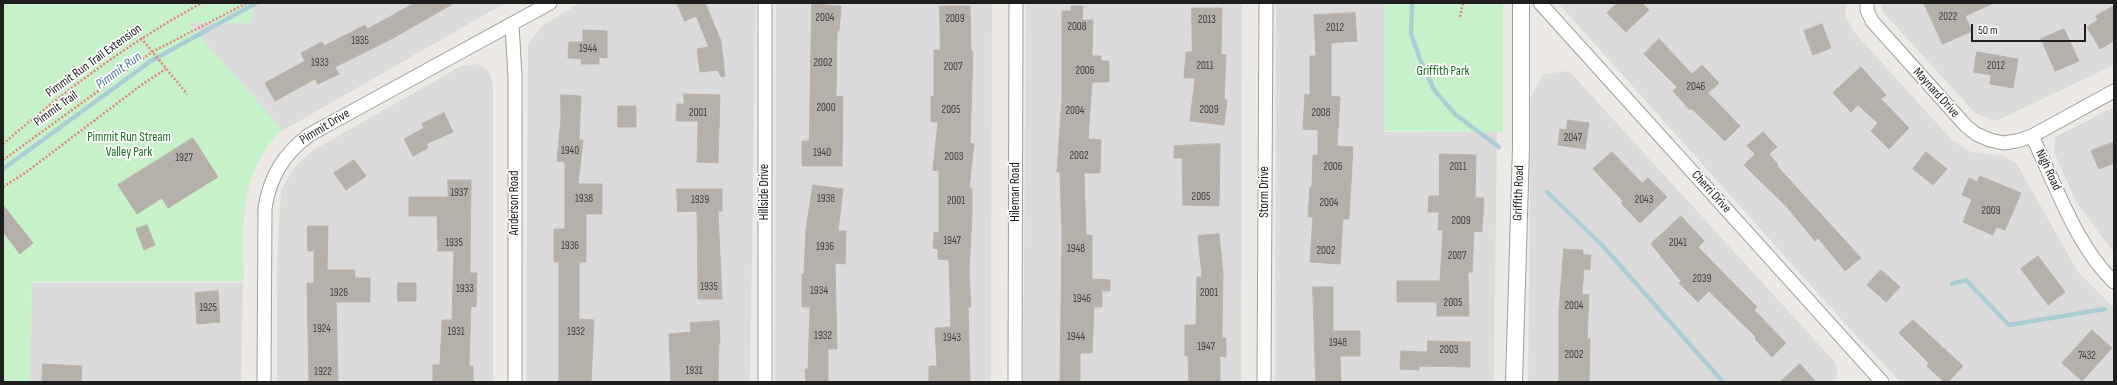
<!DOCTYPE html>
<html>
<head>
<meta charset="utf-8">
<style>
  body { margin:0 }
  #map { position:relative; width:2117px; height:385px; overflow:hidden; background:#edeae5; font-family:"Sofia Sans Condensed",sans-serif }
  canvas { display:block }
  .frame { position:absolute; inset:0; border:4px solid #1e1e1e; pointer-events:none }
  .scale { position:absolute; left:1971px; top:24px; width:115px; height:18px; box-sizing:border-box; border:2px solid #1e1e1e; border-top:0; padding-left:5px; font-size:12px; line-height:14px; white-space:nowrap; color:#1e1e1e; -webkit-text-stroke:3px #fff; paint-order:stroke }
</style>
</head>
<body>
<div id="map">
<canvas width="2117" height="385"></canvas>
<div class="frame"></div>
<div class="scale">50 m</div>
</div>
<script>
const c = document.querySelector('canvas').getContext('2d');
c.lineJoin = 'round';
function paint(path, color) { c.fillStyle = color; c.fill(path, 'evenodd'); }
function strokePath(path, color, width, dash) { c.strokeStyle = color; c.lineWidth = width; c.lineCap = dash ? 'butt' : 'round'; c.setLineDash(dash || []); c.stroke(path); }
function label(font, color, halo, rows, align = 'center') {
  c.font = font + ' "Sofia Sans Condensed",sans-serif'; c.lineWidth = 3.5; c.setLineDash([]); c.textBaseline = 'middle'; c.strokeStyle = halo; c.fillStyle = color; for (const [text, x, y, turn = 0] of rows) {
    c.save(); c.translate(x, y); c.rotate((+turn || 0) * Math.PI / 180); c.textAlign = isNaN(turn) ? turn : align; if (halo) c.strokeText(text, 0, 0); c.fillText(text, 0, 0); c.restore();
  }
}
paint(new Path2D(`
  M254,3H505L282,131L188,23L250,22Z
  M580,3H756L750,382H526L528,44L543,25Z
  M776,3H992L991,382H775Z
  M1026,3H1242L1241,382H1023Z
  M1276,3H1384V132H1497L1494,382H1275Z
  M1558,3H1846L1845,15L1854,32L1952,140L1971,152L2004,156L2017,164L2078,272L2114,308V382H1901L1849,328Z
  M1881,3H2114V65L1996,121L1975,113L1882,11Z
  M478,64L489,71L493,84V382H277V258L281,190L296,165L315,149L461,66Z
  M1569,71L1834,361L1838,373L1834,382H1528L1531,97L1543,74Z
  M2114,107V253L2076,202L2054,152L2055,137Z
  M32,283H243L241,382H29Z`), '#dcdbdb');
paint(new Path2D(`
  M3,3H254L250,23H188L282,129C238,174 243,223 244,281L32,282L29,382H3Z
  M1384,3H1503V132L1384,131Z`), '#c7f2c9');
strokePath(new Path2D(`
  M1412,3L1411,34L1420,59L1434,90L1456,115L1499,147
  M3,169L151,61L256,3
  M1547,192L1602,245L1723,382
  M1952,284L1966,280L2009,325L2105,309`), '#abcdd6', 4.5);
const building = new Path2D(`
  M415,3H454L395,37L335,67L339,74L318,84L315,79L275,101L265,83L305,61L301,53L322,42L324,46L365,25L367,29Z
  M677,3H705L721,41L725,76L721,77L718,70L700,72L697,49L709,47L696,16L685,21Z
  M1618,3H1642L1649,10L1626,32L1607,13Z
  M1924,3H1994L1965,16L1972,31L1943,44Z
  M812,4L841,6L839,31H837L836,96L843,97L842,166H802V141H809Z
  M940,6H970L971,51H973L970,143L974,144L969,188H972V214L969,272L971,307H968L970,382H929V366H937L935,328L951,327L949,260L938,259V249L933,248L934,232L939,233V171L933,170L938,122H931V96L934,97V50H940Z
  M1071,6H1083L1082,20H1093L1092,56H1101V61H1109V82H1092L1088,139L1101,140L1100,173H1084L1086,235H1092V279L1110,280V291H1102V307H1094L1092,353H1080V382H1060L1062,235L1060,172H1057L1062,98V11H1071Z
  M2114,6V41L2100,49L2087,27L2098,20L2096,16Z
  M1192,8H1222L1221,54L1226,55L1224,99L1227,100L1224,125L1190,121L1195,78H1184L1186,52H1192Z
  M1355,13L1357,41L1331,43V96L1340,97L1337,146L1353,147L1349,219H1343L1340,264L1310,262L1313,217H1308L1310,187H1312L1313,155H1318V130L1303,129L1305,94L1310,95V56H1316L1314,15Z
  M1822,24L1831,48L1813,55L1804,31Z
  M2064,29L2079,61L2055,71L2041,39Z
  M583,30L607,31V58L599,57V64H581L582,59L568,58L569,42H583Z
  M1659,39L1692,74L1702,65L1719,83L1708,93L1740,126L1725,141L1691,108L1690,110L1673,91L1677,87L1644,54Z
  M1977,52L2018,59L2013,88L1990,84L1991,75L1974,72Z
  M1861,67L1886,95L1881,99L1909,128L1889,149L1871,131L1878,123L1858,105L1851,112L1833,93Z
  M684,94L720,95L718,163L697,162L698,121H676L677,104H684Z
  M561,95L581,96L579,140H583L578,184H602V214H586V262H579V319L594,320L591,382H559V262H554V229H565V162L557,161L561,119Z
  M618,106H636V127H618Z
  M444,113L453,132L426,144L428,148L413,156L404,139L424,128L422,124Z
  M1568,120L1589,123L1585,149L1558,145L1560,129L1566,130Z
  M1763,132L1777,147L1769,154L1778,165L1777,166L1861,258L1845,271L1818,238L1815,241L1786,206L1744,165L1755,154L1747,146Z
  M193,138L218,177L168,208L162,198L137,214L118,185Z
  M2114,142V163L2099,169L2091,151Z
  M1220,144L1219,206L1183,205L1182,158H1174V146Z
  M1612,152L1642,183L1648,178L1667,197L1640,223L1621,203L1623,201L1593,169Z
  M1926,152L1947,169L1933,185L1913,169Z
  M1440,154L1476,155L1475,198H1484L1482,232L1474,231L1472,272H1468L1469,316H1437V302H1397V281H1440L1443,230H1438L1439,212H1428L1429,196H1439Z
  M354,160L366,176L346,190L334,173Z
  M1980,176L2021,193L2005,230L1996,227L1993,235L1963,222L1972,199L1962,195L1969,178L1977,182Z
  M448,180H471L470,273H477L476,307L471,306L469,366H473V382H433V365H440L442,320H452L454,251H438L437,216H409V197H448Z
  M813,185L843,189L838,231H846L845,264L835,263L837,349H828V382H806L805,369H808L810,307H802V274H804L806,230Z
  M677,189H722V211H718L722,299H698L697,211L678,212Z
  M3,205L33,243L20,254L3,232Z
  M1681,216L1704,241L1698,247L1757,307L1754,310L1786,343L1772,357L1755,339L1756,337L1709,291L1698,302L1679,283L1681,281L1651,244Z
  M147,225L155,245L144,250L136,229Z
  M308,226H328L327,270H355V278H370V302H336L338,382H309L307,283H314V251H308Z
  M1219,234L1223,273L1222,338H1226V357L1220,356V382H1189L1188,356H1185V325H1196L1197,277H1202L1198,236Z
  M1564,249L1583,250V255H1591L1590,270L1584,269L1582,294L1589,295L1587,339H1590L1589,382H1559V311Z
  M2038,256L2065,292L2048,305L2021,269Z
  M1881,270L1900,287L1886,302L1867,285Z
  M398,283H416V301H398Z
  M1313,287H1333V331H1360V356H1340L1341,382H1316Z
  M218,291L220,322L197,324L195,293Z
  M1913,320L1963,366L1948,382H1944L1927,366L1929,363L1899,333Z
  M719,321L720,344H719L718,382L671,381L669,334L691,332L690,323Z
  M2092,330L2112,348L2082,381L2062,363Z
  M1428,341L1470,342V367L1419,366V370L1400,369L1401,351L1427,352Z
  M43,364L82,366L81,382H42Z
  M1800,364L1816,382H1780Z`);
paint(building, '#b6b0ab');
strokePath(building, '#bdb1a9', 1);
const minor = new Path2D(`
  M1540,3L1882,382
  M1867,3V10L1872,21L1966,126L1976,134L1990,140L2003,143L2017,141L2032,136L2114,91
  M512,24L515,77V382
  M2032,136C2055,183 2076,246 2114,282
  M264,382L265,208C270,176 284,154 309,135L550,3
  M765,382V3
  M1015,382L1016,3
  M1264,382L1266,3`);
const tertiary = new Path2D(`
  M1514,382L1521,148V3`);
strokePath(minor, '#9f9f9f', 15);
strokePath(tertiary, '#9f9f9f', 18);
strokePath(new Path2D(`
  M1460,17L1463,3
  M141,38L187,94
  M3,144C64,91 131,41 202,3
  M3,160L152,52L247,3
  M3,187L25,173L144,83L166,69`), '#e8837c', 2.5, [2, 2]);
strokePath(minor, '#fff', 13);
strokePath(tertiary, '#fff', 16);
label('11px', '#444241', null, [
  ["2022",1948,17],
  ["2004",825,18],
  ["2009",955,19],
  ["2013",1207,20],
  ["2008",1077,27],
  ["2012",1335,28],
  ["1935",360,41],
  ["1944",588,49],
  ["1933",320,63],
  ["2002",823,63],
  ["2011",1205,66],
  ["2012",1996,66],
  ["2007",953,67],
  ["2006",1085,71],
  ["2046",1696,87],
  ["2000",826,108],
  ["2005",951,110],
  ["2009",1209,110],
  ["2004",1075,111],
  ["2001",698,113],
  ["2008",1321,113],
  ["2047",1573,138],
  ["1940",570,151],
  ["1940",822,153],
  ["2002",1079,156],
  ["2003",954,157],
  ["1927",184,158],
  ["2006",1333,167],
  ["2011",1458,167],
  ["1937",459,193],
  ["2005",1201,197],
  ["1938",584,199],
  ["1938",826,199],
  ["1939",700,200],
  ["2043",1644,200],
  ["2001",956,201],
  ["2004",1329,203],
  ["2009",1991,211],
  ["2009",1461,221],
  ["1947",952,241],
  ["1935",454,243],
  ["2041",1678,243],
  ["1936",570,246],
  ["1936",825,247],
  ["1948",1076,249],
  ["2002",1326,251],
  ["2007",1457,256],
  ["2039",1702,279],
  ["1935",709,287],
  ["1933",465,289],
  ["1934",819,291],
  ["1926",339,293],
  ["2001",1209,293],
  ["1946",1082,299],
  ["2005",1453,303],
  ["2004",1574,306],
  ["1925",208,308],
  ["1924",322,329],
  ["1931",456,332],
  ["1932",576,332],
  ["1932",823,336],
  ["1944",1076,337],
  ["1943",952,338],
  ["1948",1338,343],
  ["1947",1206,347],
  ["2003",1449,350],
  ["2002",1574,355],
  ["7432",2087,356],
  ["1931",694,371],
  ["1922",323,372]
]);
label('13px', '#1e1e1e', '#fff', [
  ["Pimmit Run Trail Extension",94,61,-36],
  ["Maynard Drive",1936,93,48],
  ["Pimmit Trail",56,109,-36],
  ["Pimmit Drive",325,127,-31],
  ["Nigh Road",2048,170,65],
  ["Hillside Drive",765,192,-90],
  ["Hileman Road",1016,192,-90],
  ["Storm Drive",1265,192,-90],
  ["Cherri Drive",1711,192,48],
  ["Griffith Road",1519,193,-88],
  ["Anderson Road",515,203,-90]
]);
label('13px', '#196e1d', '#fff', [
  ["Griffith Park",1443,72],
  ["Pimmit Run Stream",129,138],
  ["Valley Park",129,153]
]);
label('italic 14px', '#53799a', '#fff', [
  ["Pimmit Run",119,71,-36]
]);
</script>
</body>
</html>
